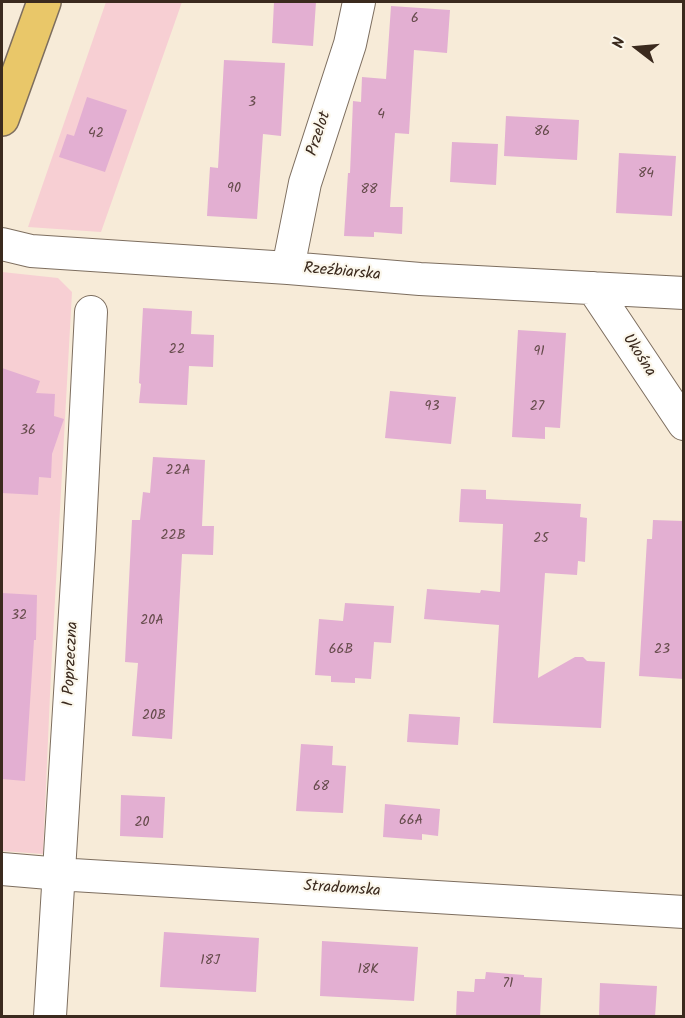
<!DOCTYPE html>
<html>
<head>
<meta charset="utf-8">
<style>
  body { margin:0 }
  #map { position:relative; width:685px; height:1018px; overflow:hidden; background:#f7ebd8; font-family:Kalam,sans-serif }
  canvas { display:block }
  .frame { position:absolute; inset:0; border:3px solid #3b2a1e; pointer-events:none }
  .north { position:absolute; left:607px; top:18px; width:60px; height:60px; -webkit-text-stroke:4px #fbf7ec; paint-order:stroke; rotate:286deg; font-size:16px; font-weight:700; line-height:24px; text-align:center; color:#3b2a1e }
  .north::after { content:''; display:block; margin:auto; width:21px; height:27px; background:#3b2a1e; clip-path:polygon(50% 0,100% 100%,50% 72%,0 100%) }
</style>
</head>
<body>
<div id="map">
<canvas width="685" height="1018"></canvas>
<div class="frame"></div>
<div class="north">N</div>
</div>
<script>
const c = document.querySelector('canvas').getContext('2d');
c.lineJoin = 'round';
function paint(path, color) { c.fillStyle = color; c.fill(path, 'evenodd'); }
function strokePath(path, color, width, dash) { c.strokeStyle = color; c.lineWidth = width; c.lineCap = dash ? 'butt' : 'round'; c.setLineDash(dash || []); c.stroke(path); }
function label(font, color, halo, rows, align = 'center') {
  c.font = font + ' Kalam,sans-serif'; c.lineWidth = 4.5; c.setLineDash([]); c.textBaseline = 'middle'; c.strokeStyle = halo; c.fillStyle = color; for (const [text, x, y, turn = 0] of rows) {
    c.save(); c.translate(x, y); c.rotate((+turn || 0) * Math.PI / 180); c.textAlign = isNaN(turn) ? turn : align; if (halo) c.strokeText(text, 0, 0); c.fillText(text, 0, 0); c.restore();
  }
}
paint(new Path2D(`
  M106,2H182L101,232L28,227Z
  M2,272L58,278L72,292L51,672L43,854L2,851Z`), '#f7cfd3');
paint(new Path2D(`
  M274,2H316L313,46L272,43Z
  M391,6L450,10L447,53L414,50L409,134L395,133L390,207H403L402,234L374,232V237L344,236L348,173H350L353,101L361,102L362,77L386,79Z
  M224,60L285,63L281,136L263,134L257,219L207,216L210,167L218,168Z
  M87,97L127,110L105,172L59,157L67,134L74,136Z
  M506,116L579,120L577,160L504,156Z
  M452,142L498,144L496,185L450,182Z
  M619,153L676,156L672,216L616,213Z
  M143,308L192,311L191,334L214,335L213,367L189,366L187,405L139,403L141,384L139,383Z
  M518,330L566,333L560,428L545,427V439L512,437Z
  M2,368L40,381L36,393L55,394L54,416L64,419L52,454L51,478L39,477L38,495L2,493Z
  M390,391L456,397L451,444L385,438Z
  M153,457L205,460L202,526H214L213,555L182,554L172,739L132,736L138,663L125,662L132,520H140L143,492L150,493Z
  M461,489L486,490V499L581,504L580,517L587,518L585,562L578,561L577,575L545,573L538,678L575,657H583L587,661L605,662L601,728L493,723L499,625L424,619L427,589L480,593L481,590L500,592L503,524L459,522Z
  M653,520L684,521V679L639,676L647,539H652Z
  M2,593L37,595L36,640H34L25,781L2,779Z
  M345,603L394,606L391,643L374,642L371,679L355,678V683L331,682V676L315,675L319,619L343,621Z
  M409,714L460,717L458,745L407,742Z
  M301,744L333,746L332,765L346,766L343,813L296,811Z
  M121,795L165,797L163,838L120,836Z
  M385,804L440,809L438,836L422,834V840L383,837Z
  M164,932L259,938L256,992L160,987Z
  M322,941L418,947L414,1001L320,996Z
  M486,972L524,975V977L542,978L540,1017H456L457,991L474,992L475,979H485Z
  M600,983L657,986L655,1017H599Z`), '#e3afd2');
const minor = new Path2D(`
  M2,244L31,251L288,268L420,279L684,293
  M288,268L305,183L350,44L359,2
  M593,288L684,424
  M2,869L73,875L684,912
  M50,1016L79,548L91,312`);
const major = new Path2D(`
  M2,119L44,2`);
strokePath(minor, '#7d6e5f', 34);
strokePath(major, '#7d6e5f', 36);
strokePath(minor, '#fff', 32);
strokePath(major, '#e9c769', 33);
label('14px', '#654b4b', null, [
  ["6",415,20],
  ["3",252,104],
  ["4",381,116],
  ["86",542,133],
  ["42",96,135],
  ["84",646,175],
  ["90",234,190],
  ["88",369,191],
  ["22",177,351],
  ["91",539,353],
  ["93",432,408],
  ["27",537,408],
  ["36",28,432],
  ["22A",178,472],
  ["22B",173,537],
  ["25",541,540],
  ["32",19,617],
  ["20A",152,622],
  ["66B",341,651],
  ["23",662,651],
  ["20B",154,717],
  ["68",321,788],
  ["66A",411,822],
  ["20",142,824],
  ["18J",210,962],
  ["18K",368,971],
  ["71",508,985]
]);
label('16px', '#3b2a1e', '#fbf7ec', [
  ["Przelot",320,134,-72],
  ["Rzeźbiarska",342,273,5],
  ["Ukośna",638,356,57],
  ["I Poprzeczna",72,664,-87],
  ["Stradomska",342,890,4]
]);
</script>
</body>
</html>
